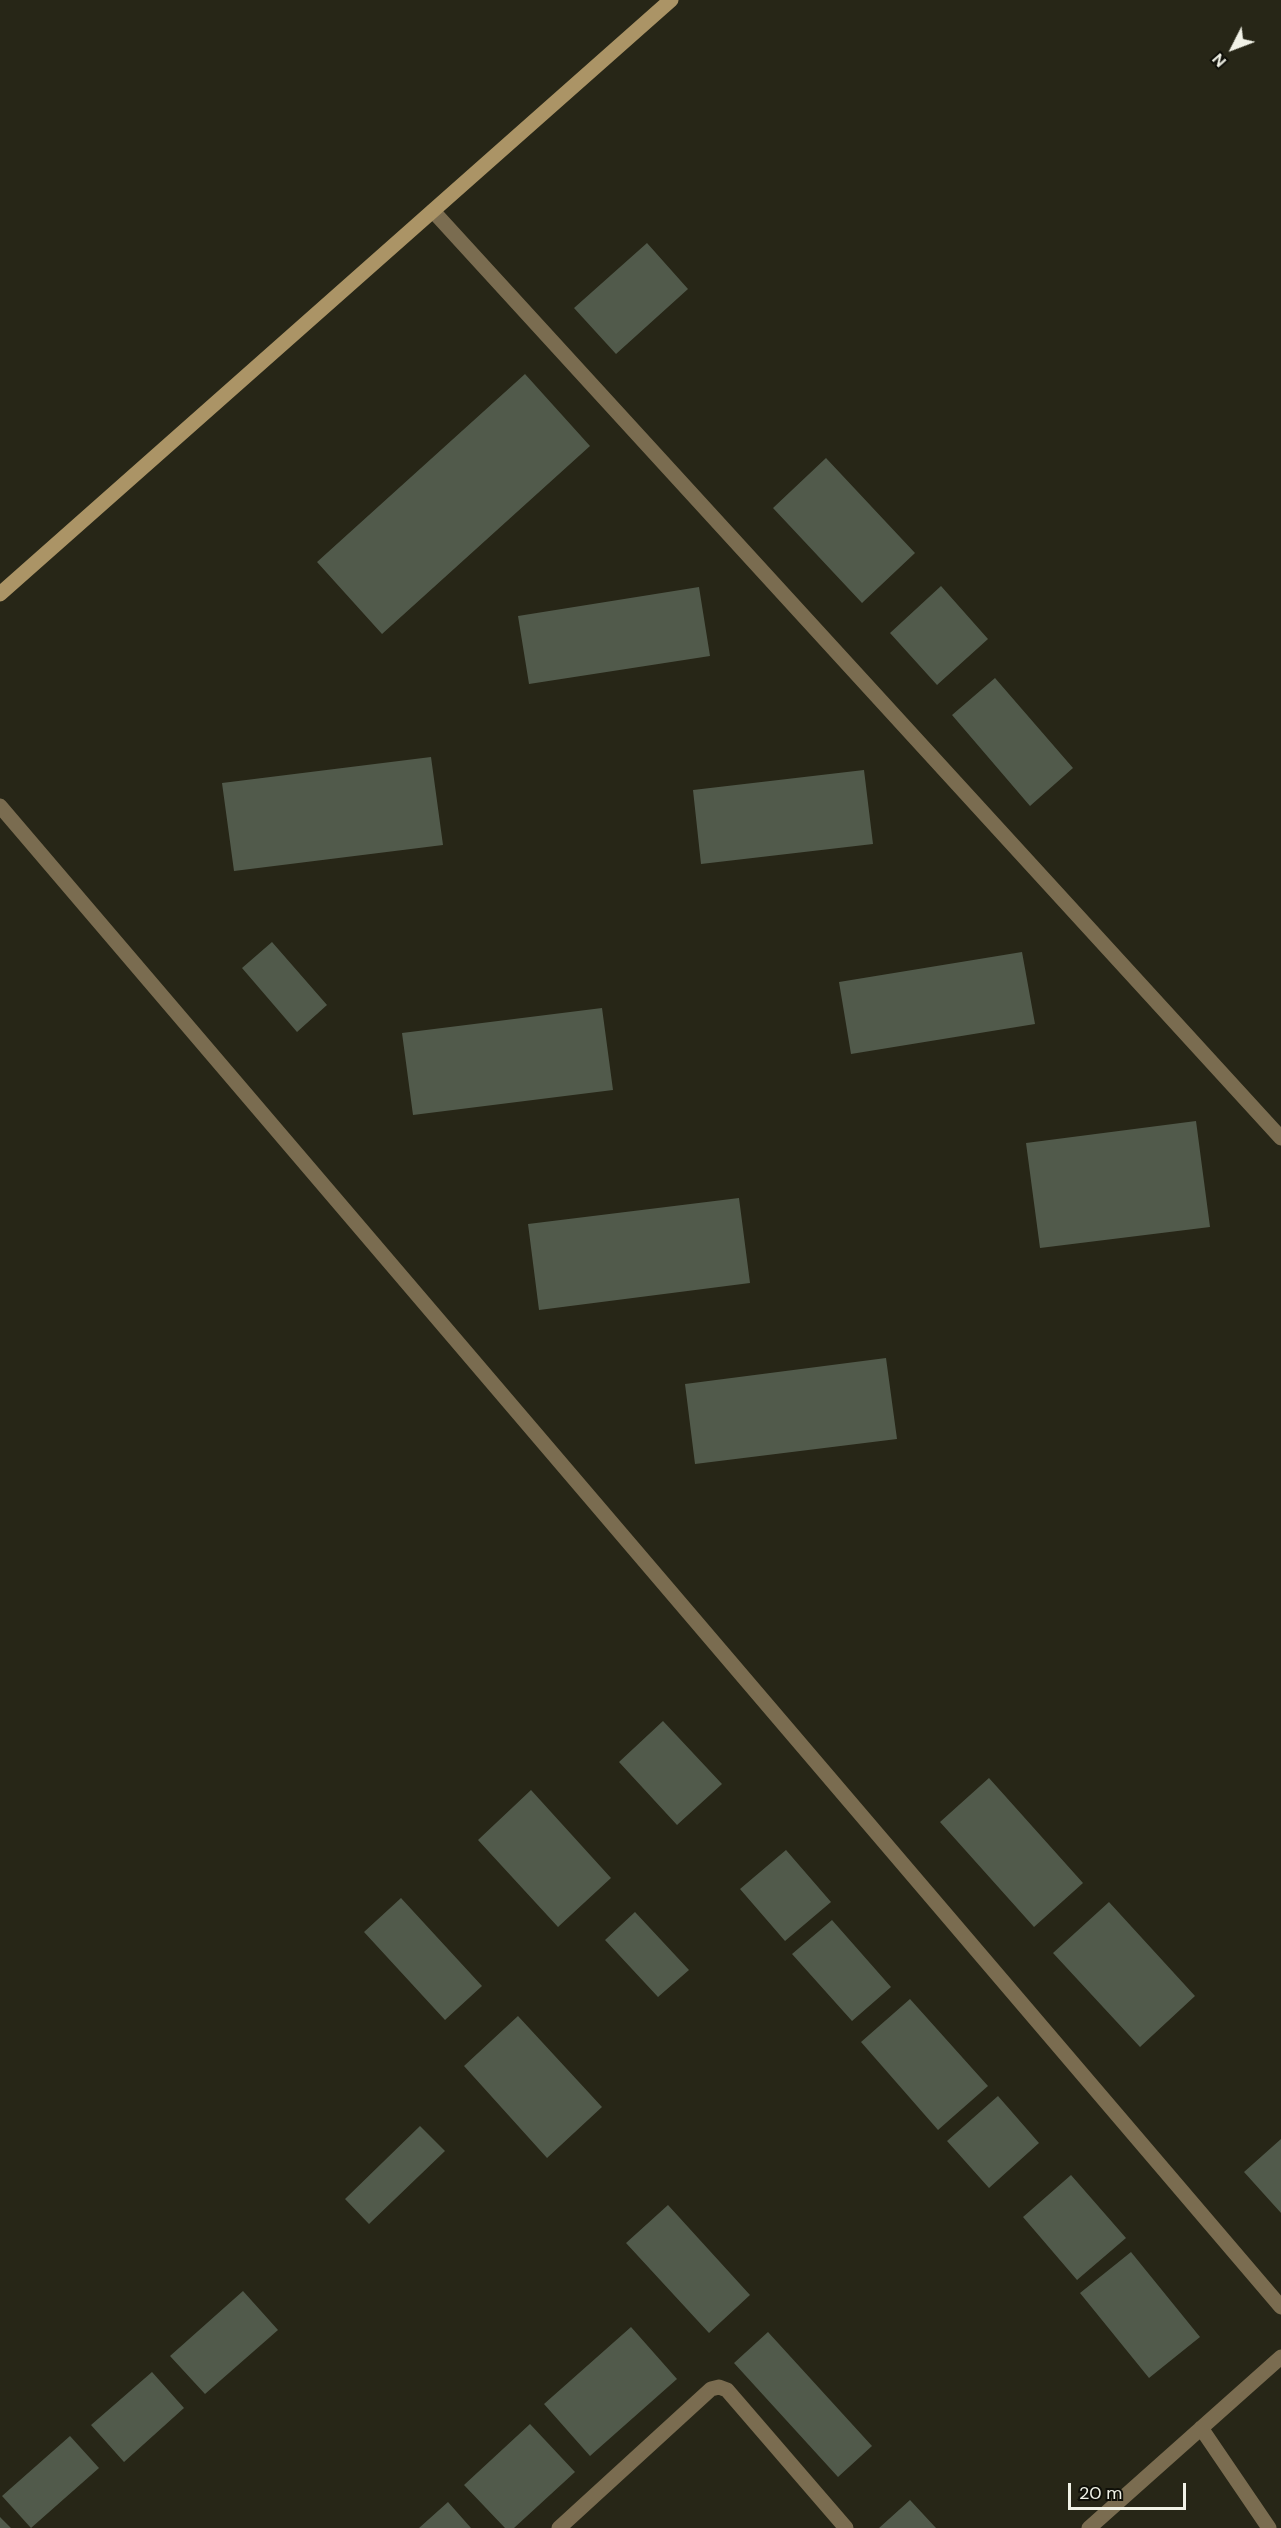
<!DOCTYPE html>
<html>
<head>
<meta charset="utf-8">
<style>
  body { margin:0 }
  #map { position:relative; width:1281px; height:2528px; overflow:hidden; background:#272617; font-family:"DM Sans",sans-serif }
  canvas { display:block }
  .north { position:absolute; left:1203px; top:18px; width:60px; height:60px; -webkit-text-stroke:4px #0f0f08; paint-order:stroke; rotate:228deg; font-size:16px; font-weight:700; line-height:24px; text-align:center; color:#f1f2e7 }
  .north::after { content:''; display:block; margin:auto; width:21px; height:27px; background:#f1f2e7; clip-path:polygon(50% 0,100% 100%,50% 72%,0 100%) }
  .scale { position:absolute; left:1068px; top:2483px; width:118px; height:27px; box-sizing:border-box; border:3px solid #f1f2e7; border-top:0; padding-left:8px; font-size:18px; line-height:21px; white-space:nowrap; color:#f1f2e7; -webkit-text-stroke:4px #0f0f08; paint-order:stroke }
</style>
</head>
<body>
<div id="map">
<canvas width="1281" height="2528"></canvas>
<div class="north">N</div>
<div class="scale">20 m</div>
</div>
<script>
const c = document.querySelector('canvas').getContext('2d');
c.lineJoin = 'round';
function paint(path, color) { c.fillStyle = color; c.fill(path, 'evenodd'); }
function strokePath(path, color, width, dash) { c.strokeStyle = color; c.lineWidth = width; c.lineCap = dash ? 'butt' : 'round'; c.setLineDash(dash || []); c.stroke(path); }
paint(new Path2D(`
  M647,243L688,289L616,354L574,308Z
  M525,374L590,446L382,634L317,562Z
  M826,458L915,553L862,603L773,508Z
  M941,586L988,639L937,685L890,633Z
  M699,587L710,656L529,684L518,616Z
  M995,678L1073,768L1030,806L952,715Z
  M431,757L443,845L234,871L222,783Z
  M864,770L873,844L701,864L693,790Z
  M272,942L327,1005L297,1032L242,968Z
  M1022,952L1035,1024L851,1054L839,982Z
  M602,1008L613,1090L413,1115L402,1033Z
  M1196,1121L1210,1227L1040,1248L1026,1143Z
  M739,1198L750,1283L539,1310L528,1224Z
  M886,1358L897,1439L695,1464L685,1384Z
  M663,1721L722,1784L677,1825L619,1762Z
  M989,1778L1083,1883L1034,1927L940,1822Z
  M531,1790L611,1878L558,1927L478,1840Z
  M786,1850L831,1902L785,1941L740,1889Z
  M401,1898L482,1986L445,2020L364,1932Z
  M1109,1902L1195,1996L1140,2047L1053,1953Z
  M635,1912L689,1970L658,1997L605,1940Z
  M832,1920L891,1987L852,2021L792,1954Z
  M910,1999L988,2086L938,2130L861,2042Z
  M518,2016L602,2107L547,2158L464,2066Z
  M998,2096L1039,2143L989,2188L947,2141Z
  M420,2126L445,2151L369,2224L345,2199Z
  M1281,2139V2213L1244,2172Z
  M1071,2175L1126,2238L1077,2280L1023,2217Z
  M668,2205L750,2295L709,2333L626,2243Z
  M1131,2252L1200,2337L1149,2378L1080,2293Z
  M243,2291L278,2330L205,2394L170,2356Z
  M631,2327L677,2379L590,2456L544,2404Z
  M768,2332L872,2446L838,2477L734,2363Z
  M152,2372L184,2408L124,2462L91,2425Z
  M530,2424L575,2472L514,2528H505L464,2485Z
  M70,2436L99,2468L31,2528L2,2496Z
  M910,2500L936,2528H879Z
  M448,2502L471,2528H419Z
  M0,2517L11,2528H0Z`), '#515a4b');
strokePath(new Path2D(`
  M433,211L1281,1138
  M0,806L1281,2307
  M1201,2428L1269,2528
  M559,2528L711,2389L719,2387L727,2390L846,2528
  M1089,2528L1281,2357`), '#7a6c50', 15);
strokePath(new Path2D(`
  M0,594L671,0`), '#ab9466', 15);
</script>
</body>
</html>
